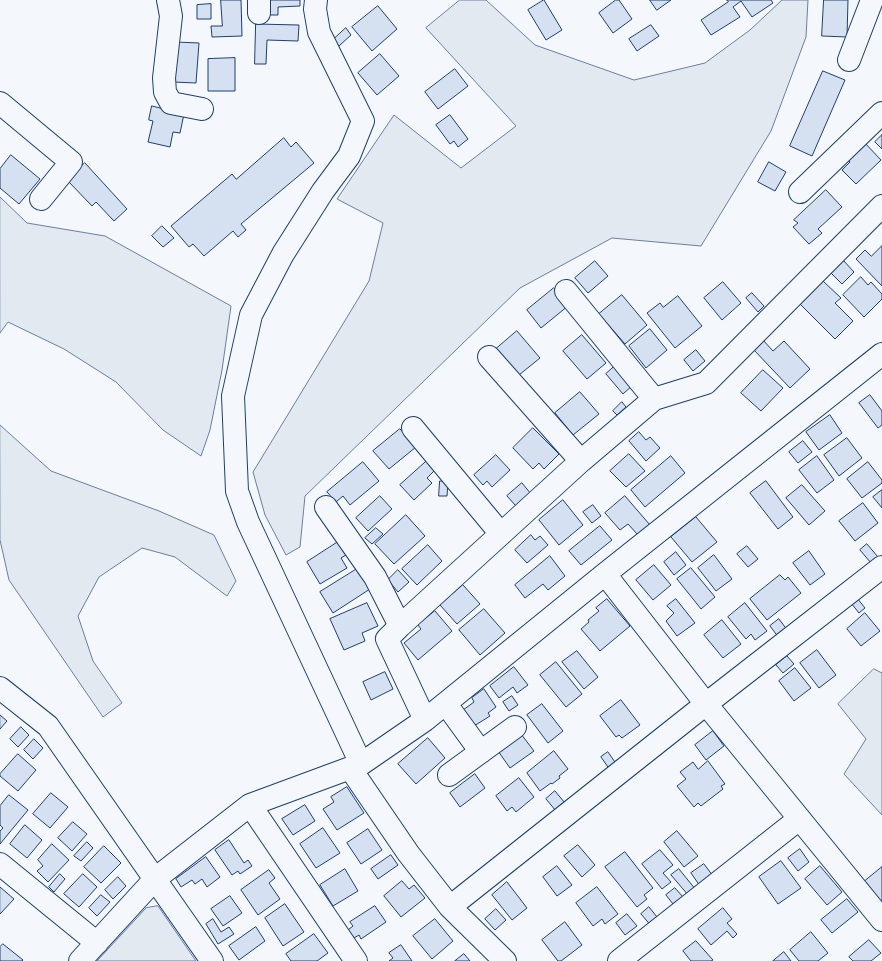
<!DOCTYPE html>
<html>
<head>
<meta charset="utf-8">
<style>
  body { margin:0 }
  canvas { display:block; background:#f4f7fb }
</style>
</head>
<body>
<canvas width="882" height="961"></canvas>
<script>
const c = document.querySelector('canvas').getContext('2d');
c.lineJoin = 'round';
function paint(path, color) { c.fillStyle = color; c.fill(path, 'evenodd'); }
function strokePath(path, color, width, dash) { c.strokeStyle = color; c.lineWidth = width; c.lineCap = dash ? 'butt' : 'round'; c.setLineDash(dash || []); c.stroke(path); }
const green = new Path2D(`
  M460,0H486L535,45L634,80L705,63L750,30L782,0H808L806,37L771,131L701,246L612,238L520,288L305,496L300,547L286,555L265,515L253,472L369,281L383,223L337,199L394,115L461,168L516,126L426,28Z
  M0,197L27,223L105,236L231,306L222,370L210,430L201,456L163,430L116,382L64,349L8,322L0,333Z
  M0,425L51,471L159,511L214,535L236,581L227,596L175,557L142,548L99,577L78,616L93,661L122,703L103,717L9,580L0,540Z
  M874,669L882,673V815L844,774L866,739L838,704Z
  M158,906L196,961H97L146,908Z`);
paint(green, '#e3e9f0');
strokePath(green, '#687fa3', 1);
const building = new Path2D(`
  M221,0H241L242,36L212,37L211,26H222Z
  M265,0H300V6L278,7V15H265Z
  M544,0L562,30L546,40L528,10Z
  M616,0H619L632,19L613,33L599,13Z
  M650,0H671L657,10Z
  M727,0H771L773,3L752,17L741,1L733,7L740,17L711,35L701,20L728,2Z
  M824,0H848L847,37L822,36Z
  M211,4V19H197V5Z
  M378,6L397,29L372,51L352,27Z
  M256,24L299,25L298,41L267,40L266,64H255Z
  M651,25L659,36L637,51L629,39Z
  M346,28L351,35L339,46L333,40Z
  M175,42L199,43L196,83L173,82Z
  M380,54L399,76L377,95L358,73Z
  M235,58V91H208V59Z
  M455,69L468,86L438,109L425,92Z
  M823,71L845,80L812,156L790,146Z
  M152,106L184,114L180,133L173,132L170,147L148,142L153,121L149,120Z
  M450,115L468,139L458,147L454,141L450,144L436,125Z
  M882,135V149L875,142Z
  M284,138L291,147L296,142L314,163L241,224L246,230L238,237L233,231L204,256L193,244L189,247L171,226L232,174L236,179Z
  M864,142L881,160L856,184L842,170L850,162L847,158Z
  M11,155L40,179L19,204L0,188V169Z
  M769,162L786,172L775,191L758,182Z
  M85,163L127,209L114,221L96,202L92,206L67,180Z
  M826,190L842,207L818,229L822,233L809,244L793,227L798,223L794,220Z
  M162,226L174,238L163,247L152,236Z
  M882,246V286L856,259L865,250L871,256Z
  M843,260L854,272L842,284L830,272Z
  M595,261L608,276L588,293L575,278Z
  M861,277L868,285L871,282L882,294V299L864,317L843,295Z
  M823,281L841,298L835,303L853,321L835,339L800,304Z
  M723,282L741,303L722,320L704,298Z
  M554,288L568,306L541,328L527,310Z
  M752,293L764,306L758,312L746,298Z
  M622,295L647,325L625,344L599,314Z
  M678,296L702,326L675,348L647,313L660,303L663,307Z
  M650,329L667,350L646,368L629,346Z
  M517,331L540,358L519,375L496,349Z
  M582,335L606,363L587,379L563,351Z
  M763,340L773,351L784,341L810,369L790,388L753,349Z
  M696,350L705,361L693,371L684,360Z
  M616,365L633,385L623,394L606,374Z
  M763,370L783,388L761,411L741,393Z
  M580,392L599,414L573,435L555,413Z
  M870,395L882,411V425L878,428L859,403Z
  M622,402L626,407L617,415L613,411Z
  M830,415L842,433L819,450L806,432Z
  M533,428L559,454L544,469L539,463L533,469L513,448Z
  M400,429L416,447L389,469L373,451Z
  M639,432L646,440L650,437L660,448L646,461L629,441Z
  M847,438L862,458L839,476L824,455Z
  M803,441L812,452L798,463L789,452Z
  M629,454L645,471L626,487L610,471Z
  M496,455L510,470L492,487L487,481L483,485L474,475Z
  M671,456L685,473L645,507L631,490Z
  M817,456L834,480L817,493L799,470Z
  M429,459L437,468L427,478L432,483L414,500L400,485Z
  M363,462L379,481L350,505L343,496L336,502L327,492Z
  M868,462L882,480V483L862,498L847,479Z
  M440,481H448L447,496H439Z
  M766,481L793,517L778,529L750,493Z
  M522,483L531,494L516,506L507,496Z
  M802,485L825,511L809,525L786,498Z
  M882,490V508L873,497Z
  M380,496L392,509L368,531L356,518Z
  M625,496L650,525L638,535L628,524L620,530L605,513Z
  M563,500L583,525L559,545L539,520Z
  M863,503L878,523L855,541L839,521Z
  M593,505L601,516L592,523L583,512Z
  M406,515L425,536L394,564L375,544Z
  M696,517L717,542L692,562L671,537Z
  M600,526L612,540L581,565L569,551Z
  M376,528L383,534L372,544L365,538Z
  M531,535L535,540L540,536L548,545L527,563L515,550Z
  M338,542L346,555L341,558L347,568L320,584L307,562Z
  M867,544L878,557L871,563L860,550Z
  M428,545L442,561L417,585L402,569Z
  M747,546L758,559L748,567L737,554Z
  M809,551L825,574L810,585L793,563Z
  M676,552L686,565L674,575L664,562Z
  M714,555L732,579L716,591L698,568Z
  M550,556L565,576L548,590L543,584L525,598L515,585Z
  M654,565L671,585L653,600L636,580Z
  M691,568L715,597L701,609L677,579Z
  M357,569L370,589L333,613L320,592Z
  M398,570L409,582L398,592L388,580Z
  M780,575L785,580L788,577L801,593L767,620L750,599Z
  M463,585L480,604L457,624L440,605Z
  M857,598L865,608L859,613L851,603Z
  M607,599L630,626L600,651L581,629L589,622L588,620L599,611L596,608Z
  M676,599L695,623L677,636L666,621L674,613L667,606Z
  M367,603L378,626L362,633L365,641L344,650L330,619Z
  M745,603L767,631L755,640L751,634L746,639L728,617Z
  M484,609L505,633L480,655L459,630Z
  M435,611L452,631L418,660L404,643L421,629L418,625Z
  M865,613L880,631L861,646L847,629Z
  M779,619L788,631L779,638L770,626Z
  M722,620L741,644L723,658L704,635Z
  M817,650L836,675L819,688L800,663Z
  M577,651L598,677L584,689L562,662Z
  M787,656L794,664L783,673L776,665Z
  M556,662L582,694L566,707L540,675Z
  M514,667L528,685L517,693L513,687L499,698L490,686Z
  M795,668L811,688L794,701L779,681Z
  M385,672L393,689L371,700L363,682Z
  M484,689L496,707L488,713L490,716L474,726L463,710L474,702L472,698Z
  M512,696L518,705L509,711L503,702Z
  M621,700L640,725L622,738L619,735L616,737L600,716Z
  M542,704L563,731L548,743L527,715Z
  M0,715L7,721L0,729Z
  M21,727L29,735L18,747L10,739Z
  M713,731L724,746L706,760L695,745Z
  M521,734L534,751L510,768L498,751Z
  M428,738L445,758L416,784L398,764Z
  M34,739L43,748L33,759L24,750Z
  M554,751L568,769L559,776L560,778L552,784L551,783L540,791L527,773Z
  M608,752L617,765L610,770L601,757Z
  M18,754L36,770L18,791L0,776V774Z
  M708,761L725,784L721,786L723,789L701,806L698,803L694,807L677,786L686,779L680,772L693,762L698,769Z
  M475,774L485,788L460,807L450,793Z
  M519,778L534,797L516,812L512,807L507,811L496,796Z
  M347,787L364,813L337,830L323,809L334,802L331,797Z
  M555,791L565,803L556,811L546,799Z
  M51,793L68,807L50,828L33,814Z
  M9,795L28,810L0,844V831L3,828L0,825V806Z
  M305,805L315,821L293,835L282,819Z
  M73,822L87,834L72,851L58,838Z
  M25,825L42,840L27,858L10,844Z
  M323,828L340,853L316,868L300,844Z
  M368,829L382,850L361,864L347,843Z
  M677,831L698,856L684,867L664,842Z
  M229,840L244,863L248,860L252,866L240,874L238,871L232,875L215,850Z
  M87,842L93,848L81,861L74,856Z
  M52,844L69,860L48,882L37,871L43,866L38,860Z
  M578,845L595,865L582,877L564,856Z
  M104,846L121,863L101,883L84,867Z
  M800,849L809,862L798,871L788,858Z
  M660,850L673,865L663,873L671,882L662,889L642,864Z
  M625,852L653,888L644,895L647,899L637,907L605,867Z
  M391,855L398,865L378,879L371,869Z
  M206,857L220,877L207,887L202,879L195,884L192,880L181,887L176,879Z
  M781,861L801,888L778,904L759,877Z
  M704,864L713,876L700,886L691,873Z
  M557,866L572,885L557,896L543,877Z
  M820,866L842,892L827,905L805,879Z
  M882,867V902H881L865,881Z
  M345,869L358,891L333,906L320,885Z
  M679,869L696,890L689,896L671,875Z
  M269,870L275,878L269,883L280,899L258,915L241,890Z
  M60,874L65,879L54,892L49,887Z
  M83,874L97,887L79,907L64,894Z
  M118,877L126,886L113,899L105,890Z
  M402,881L409,889L414,885L425,898L401,917L384,896Z
  M507,882L527,908L512,920L492,895Z
  M0,887L14,899L0,914Z
  M597,887L618,914L605,924L602,919L593,926L576,903Z
  M675,888L683,897L673,904L666,895Z
  M101,895L110,902L97,916L89,908Z
  M230,896L242,913L223,926L211,909Z
  M847,899L858,912L832,933L821,920Z
  M285,904L304,932L283,946L265,918Z
  M375,906L386,922L361,939L359,935L354,938L348,930L353,926L350,922Z
  M649,907L661,922L653,928L641,914Z
  M723,908L732,919L727,923L737,934L733,938L727,931L711,945L698,929Z
  M496,909L506,920L495,930L485,919Z
  M627,914L637,926L625,935L616,923Z
  M213,919L221,932L229,927L234,934L218,944L206,924Z
  M435,919L453,941L432,959L413,936Z
  M565,922L582,945L561,961H558L542,940Z
  M256,927L265,941L239,960L229,946Z
  M811,932L828,953L818,961H799L790,950Z
  M314,934L328,953L317,961H291L286,954Z
  M869,940L881,953L871,961H853L849,957Z
  M696,941L713,960L711,961H691L683,951Z
  M3,944L23,960L22,961H0V947Z
  M401,945L412,961H389L393,958L389,953Z
  M784,952L791,961H773Z
  M464,954L470,961H455Z`);
paint(building, '#d5e0f0');
strokePath(building, '#1d3f73', 1);
const minor = new Path2D(`
  M168,0L171,16L164,78L165,92L171,103L202,109
  M316,0L315,9L319,32L363,121L349,156L323,191L283,254L251,315L233,396L237,491L248,522L361,764
  M259,13V0
  M849,60L872,0
  M0,103L71,162L41,199
  M800,192L882,113
  M566,291L654,399
  M489,357L581,461
  M413,428L501,534
  M326,507L375,577L400,626
  M605,574L706,704L882,920
  M0,688L48,726L212,961
  M446,704L481,752
  M425,720L387,639L400,626L581,461L654,399L706,383L882,206
  M350,768L408,853L450,907L505,961
  M449,775L515,727
  M250,805L356,961
  M0,864L97,943
  M450,907L706,704L882,567
  M80,961L155,879L250,805L361,764L425,720L605,574L882,354
  M619,961L799,819`);
strokePath(minor, '#1d3f73', 24);
strokePath(minor, '#f4f7fb', 22);
</script>
</body>
</html>
